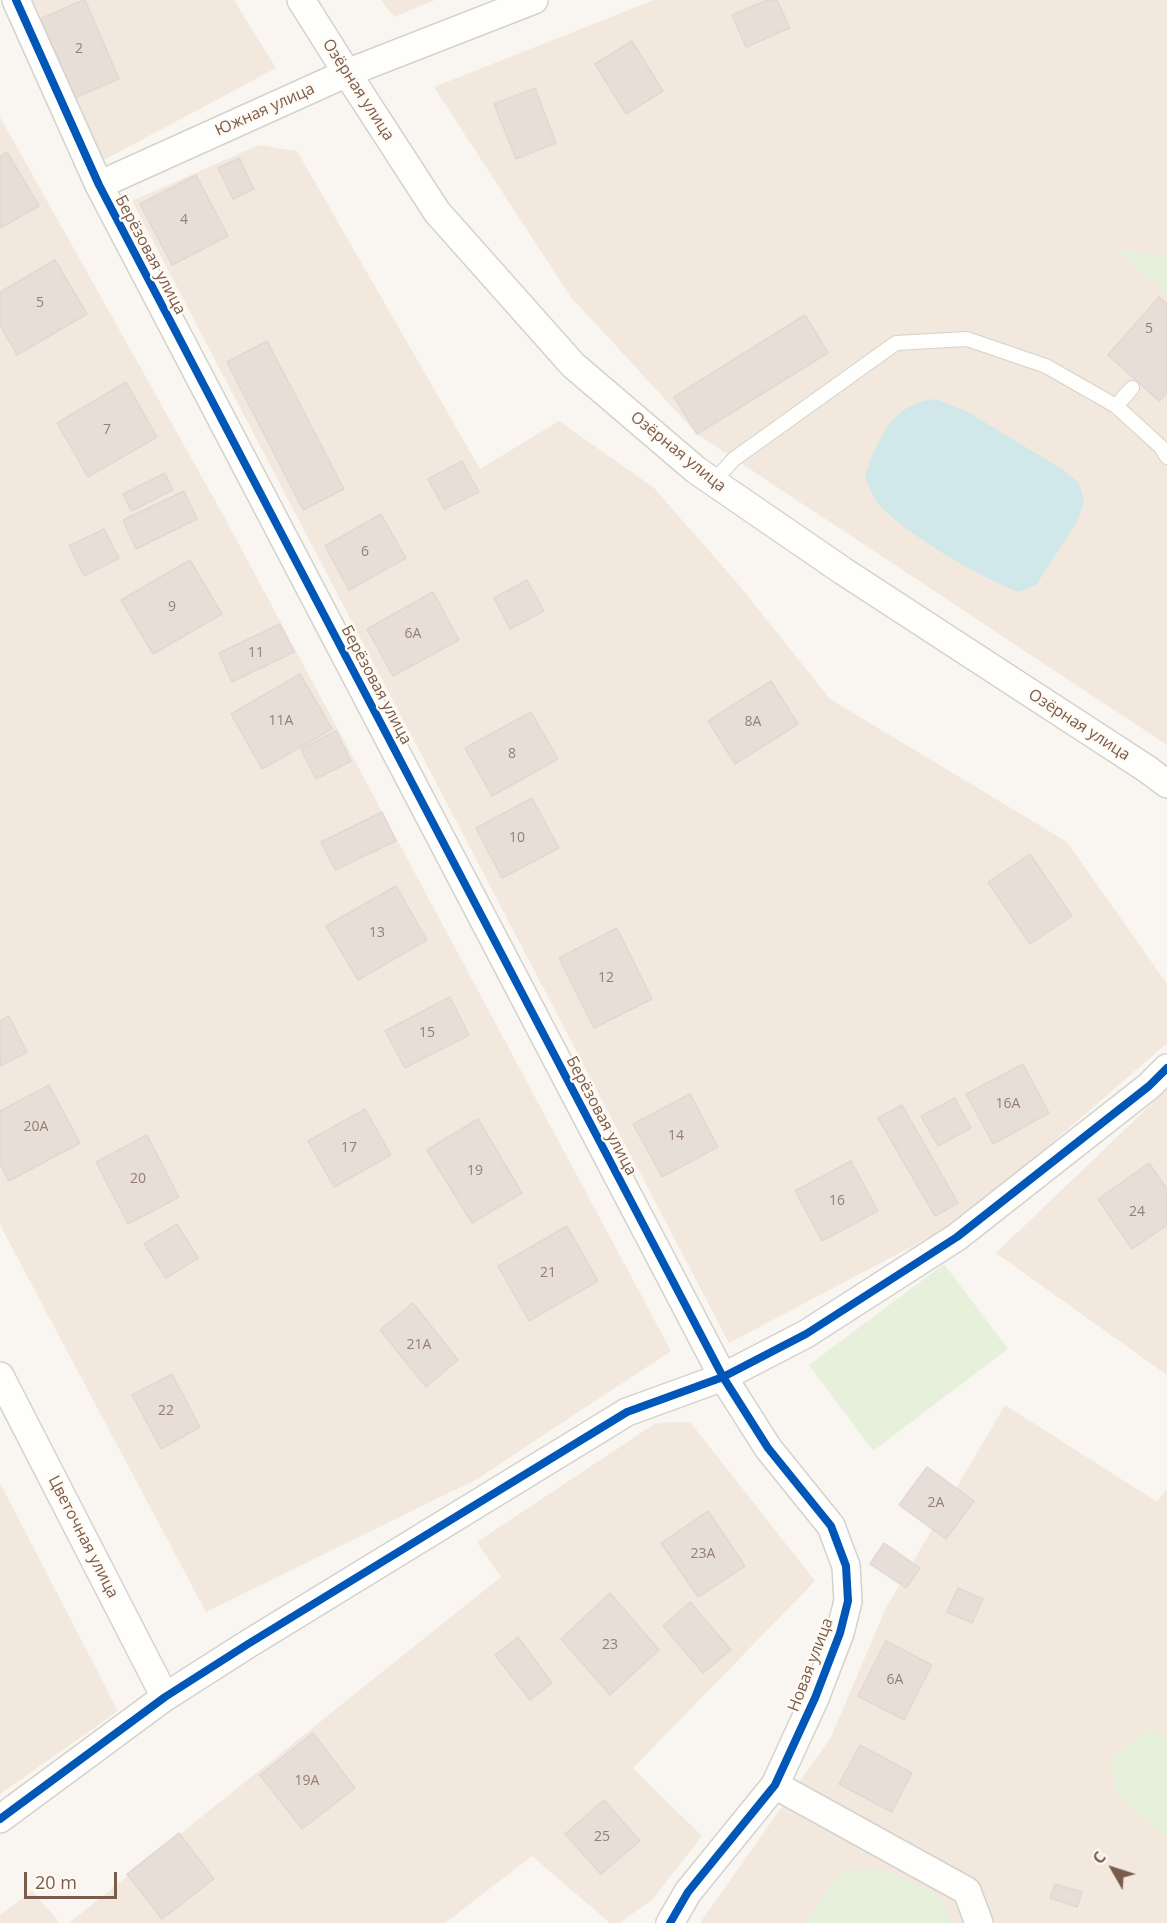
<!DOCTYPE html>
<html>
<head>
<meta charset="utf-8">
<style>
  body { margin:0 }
  #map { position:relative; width:1167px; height:1923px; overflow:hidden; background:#f9f5f0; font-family:"Open Sans",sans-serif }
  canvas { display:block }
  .north { position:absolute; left:1083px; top:1839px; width:60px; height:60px; -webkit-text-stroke:4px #fffaf3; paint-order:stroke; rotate:309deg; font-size:16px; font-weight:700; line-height:24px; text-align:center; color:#7a5c4d }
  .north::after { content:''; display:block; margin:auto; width:21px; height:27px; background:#7a5c4d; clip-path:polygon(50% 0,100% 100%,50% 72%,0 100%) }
  .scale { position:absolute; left:24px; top:1872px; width:93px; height:27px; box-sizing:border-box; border:3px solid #7a5c4d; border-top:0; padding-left:8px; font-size:18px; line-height:21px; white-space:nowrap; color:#7a5c4d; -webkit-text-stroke:4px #fffaf3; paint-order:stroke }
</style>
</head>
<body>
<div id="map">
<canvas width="1167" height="1923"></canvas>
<div class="north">С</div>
<div class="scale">20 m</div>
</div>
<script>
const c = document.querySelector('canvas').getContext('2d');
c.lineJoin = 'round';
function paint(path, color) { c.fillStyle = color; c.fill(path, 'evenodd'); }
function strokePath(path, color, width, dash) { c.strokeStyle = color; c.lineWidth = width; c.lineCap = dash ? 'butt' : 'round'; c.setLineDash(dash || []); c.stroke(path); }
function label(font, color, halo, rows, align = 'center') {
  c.font = font + ' "Open Sans",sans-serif'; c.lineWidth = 4.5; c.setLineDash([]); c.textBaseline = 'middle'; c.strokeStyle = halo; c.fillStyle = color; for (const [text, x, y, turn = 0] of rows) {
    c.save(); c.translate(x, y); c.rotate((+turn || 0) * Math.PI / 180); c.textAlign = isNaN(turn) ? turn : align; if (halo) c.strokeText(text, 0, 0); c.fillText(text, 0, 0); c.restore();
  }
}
paint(new Path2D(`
  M29,0H234L276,68L102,161Z
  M381,0H435L394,17Z
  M654,0H1167V745L697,434L570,296L434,87Z
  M0,117L222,513L671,1351L477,1479L206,1612L0,1225Z
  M259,145L297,151L480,469L559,421L654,488L738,584L830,699L1067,842L1167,984V1043L964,1219L729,1343L132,201Z
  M1167,1089V1375L996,1253Z
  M1005,1405L1157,1502L1167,1489V1923H700L831,1737L886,1608Z
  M690,1422L815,1581L633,1768L702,1836L652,1900L619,1923H610L532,1856L445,1923H69L501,1577L477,1542L656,1423Z
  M0,1483L118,1711L0,1794Z
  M32,1891L60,1923H0V1915Z`), '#f2e8de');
paint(new Path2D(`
  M1114,249L1167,257V294Z
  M944,1264L1008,1349L873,1451L809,1365Z
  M1148,1730L1167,1737V1837L1115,1793L1111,1757Z
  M882,1869L940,1895L951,1923H805L842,1871Z`), '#e7f0db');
paint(new Path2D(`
  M935,399L966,411L1065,471L1079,483L1084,501L1077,522L1036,585L1019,592C984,580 894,528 874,498C870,491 868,483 865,476C878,440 891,403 935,399Z`), '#d0e8ea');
const building = new Path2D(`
  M83,0H85L119,79L72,99L38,20Z
  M767,0H777L790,28L746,47L732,15Z
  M632,41L663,91L626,114L595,64Z
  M535,88L556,143L516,159L494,104Z
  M7,152L39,206L0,228V156Z
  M239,158L254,189L233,199L218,168Z
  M196,175L228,236L172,265L140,204Z
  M55,260L87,314L17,355L0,325V292Z
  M1159,297L1167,304V393L1159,401L1108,355Z
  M805,315L828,353L697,434L674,397Z
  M267,341L344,489L303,510L227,362Z
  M126,382L157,437L88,477L57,423Z
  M462,461L479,492L444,509L428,479Z
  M165,473L173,490L131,511L123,494Z
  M184,491L197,519L136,549L123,520Z
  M381,514L406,558L349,590L325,546Z
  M104,529L119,558L84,576L69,546Z
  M190,560L222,614L153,654L121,600Z
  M527,580L544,611L510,629L494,598Z
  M433,592L459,640L393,676L367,629Z
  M280,624L294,652L232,682L219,653Z
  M300,674L332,729L262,769L231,714Z
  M771,681L798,724L735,764L708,721Z
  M531,712L558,759L492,796L465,748Z
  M336,731L351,761L316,779L301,749Z
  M532,798L559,848L502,878L476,828Z
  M382,812L396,841L335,870L321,842Z
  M1030,854L1072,916L1030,944L988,882Z
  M396,886L427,940L358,980L326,926Z
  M617,928L652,999L594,1028L559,958Z
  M450,997L469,1035L405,1068L385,1031Z
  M9,1016L27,1052L0,1066V1021Z
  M1023,1064L1049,1113L993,1144L966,1094Z
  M49,1085L80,1143L9,1181L0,1164V1111Z
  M690,1094L718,1147L662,1177L633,1124Z
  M955,1098L971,1128L938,1146L921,1116Z
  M902,1105L958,1203L935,1216L878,1118Z
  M365,1109L391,1155L334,1187L308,1141Z
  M478,1119L522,1193L472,1223L427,1150Z
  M147,1135L179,1197L128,1224L96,1162Z
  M851,1161L878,1211L822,1241L795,1191Z
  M1149,1163L1167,1189V1225L1132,1249L1098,1199Z
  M177,1224L198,1258L166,1278L144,1244Z
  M567,1226L598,1281L529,1321L498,1266Z
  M413,1303L458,1360L426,1387L380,1330Z
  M172,1374L200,1427L161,1449L132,1395Z
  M927,1467L974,1501L946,1539L899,1505Z
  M708,1511L745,1566L698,1597L661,1543Z
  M884,1543L920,1568L906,1588L870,1564Z
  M958,1588L983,1599L972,1623L947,1612Z
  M610,1593L659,1650L610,1695L561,1639Z
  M690,1602L731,1650L703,1673L663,1626Z
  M518,1637L552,1683L530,1700L495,1655Z
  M886,1641L932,1665L904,1720L858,1696Z
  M313,1733L355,1788L302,1829L260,1775Z
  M860,1745L912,1773L892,1812L839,1784Z
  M604,1800L640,1841L601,1874L565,1834Z
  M179,1833L214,1879L162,1919L127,1874Z
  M1055,1884L1082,1892L1077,1907L1050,1898Z`);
paint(building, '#e6ded7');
strokePath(building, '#e2d8d2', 1.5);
const service = new Path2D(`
  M1116,406L1132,388
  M713,482L734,459L896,343L967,339L1046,366L1116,406L1161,447L1167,457`);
const minor = new Path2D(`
  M16,0L99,185L723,1377L768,1448L831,1526L846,1566L848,1601L840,1633L815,1698L775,1785L688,1892L670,1923
  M301,0L347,73L437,212L573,365L696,470L843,571L1147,769L1167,784
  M99,185L347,73L534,0
  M0,1376L165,1697
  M775,1785L967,1891L979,1923
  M0,1819L165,1697L248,1644L627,1412L723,1377L806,1334L957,1237L1149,1086L1167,1068`);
strokePath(service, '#d7d1cb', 16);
strokePath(minor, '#d7d1cb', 30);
strokePath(service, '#fefefd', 14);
strokePath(minor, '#fefefd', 27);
strokePath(new Path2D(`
  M16,0L99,185L723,1377L768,1448L831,1526L846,1566L848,1601L840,1633L815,1698L775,1785L688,1892L670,1923
  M0,1819L165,1697L248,1644L627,1412L723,1377L806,1334L957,1237L1149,1086L1167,1068`), '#0057b8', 8);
label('14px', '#977e72', null, [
  ["2",79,49],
  ["4",184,220],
  ["5",40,303],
  ["5",1149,329],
  ["7",107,430],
  ["6",365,552],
  ["9",172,607],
  ["6А",413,634],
  ["11",256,653],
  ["11А",281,721],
  ["8А",753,722],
  ["8",512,754],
  ["10",517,838],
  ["13",377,933],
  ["12",606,978],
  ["15",427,1033],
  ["16А",1008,1104],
  ["20А",36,1127],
  ["14",676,1136],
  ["17",349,1148],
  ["19",475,1171],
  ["20",138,1179],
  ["16",837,1201],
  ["24",1137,1212],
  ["21",548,1273],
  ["21А",419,1345],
  ["22",166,1411],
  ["2А",936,1503],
  ["23А",703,1554],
  ["23",610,1645],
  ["6А",895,1680],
  ["19А",307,1781],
  ["25",602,1837]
]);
label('16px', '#7a5c4d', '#fffaf3', [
  ["Озёрная улица",358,90,57],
  ["Южная улица",265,110,-24],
  ["Берёзовая улица",150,255,62],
  ["Озёрная улица",678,452,39],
  ["Берёзовая улица",376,685,62],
  ["Озёрная улица",1079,725,33],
  ["Берёзовая улица",601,1116,62],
  ["Цветочная улица",83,1537,63],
  ["Новая улица",811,1665,-69]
]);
</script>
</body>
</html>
